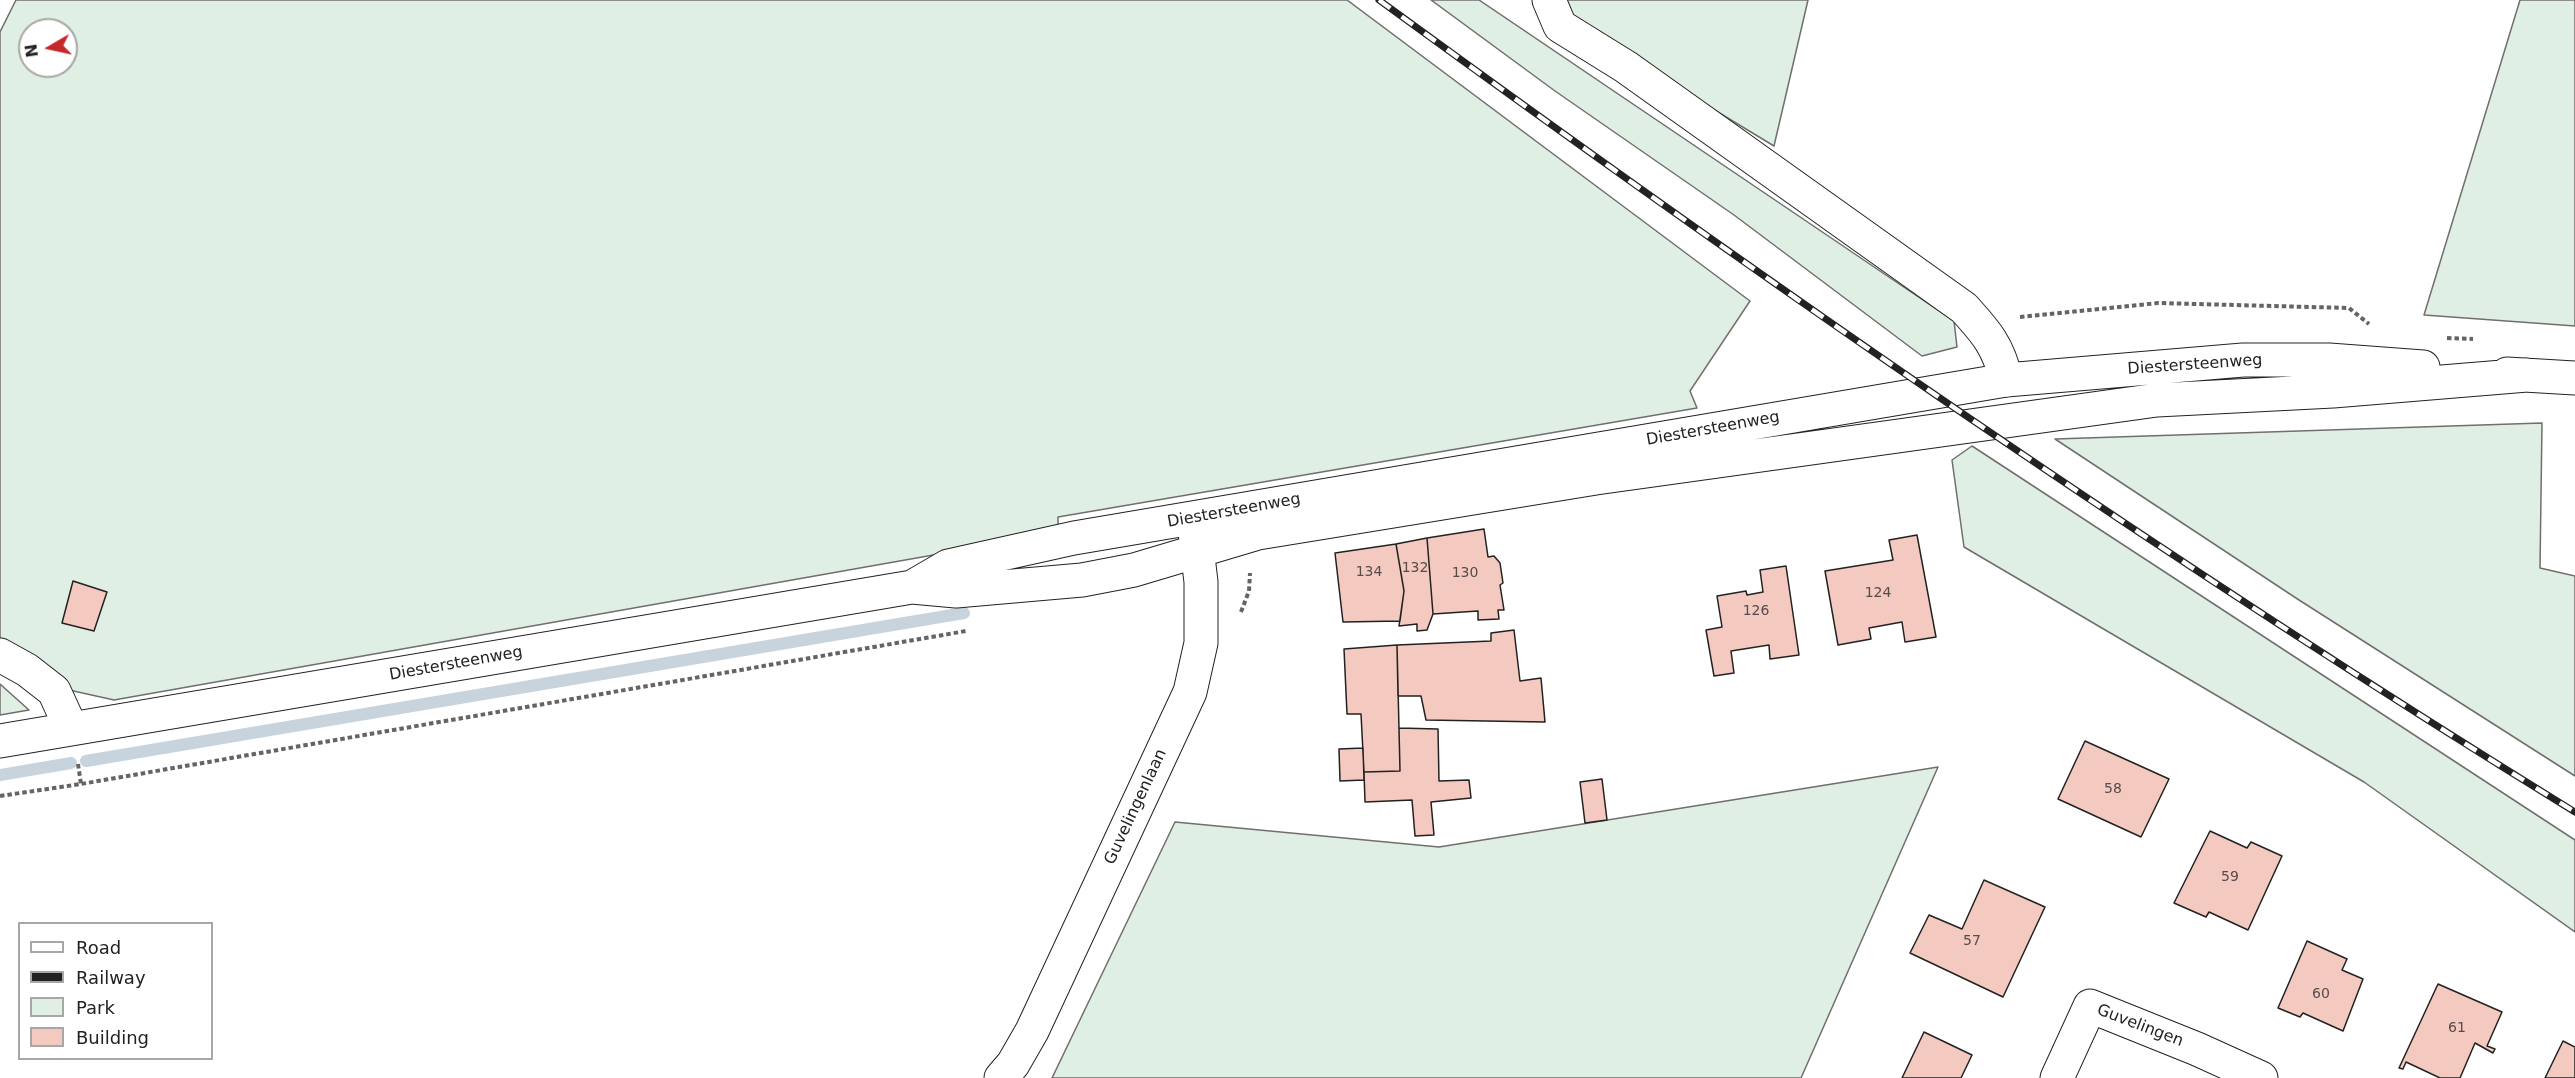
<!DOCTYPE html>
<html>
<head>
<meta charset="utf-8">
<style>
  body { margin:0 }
  #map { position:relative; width:2575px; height:1078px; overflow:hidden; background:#fff; font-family:"DejaVu Sans",sans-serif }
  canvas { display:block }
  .legend { position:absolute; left:18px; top:922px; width:195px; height:138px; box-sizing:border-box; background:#fff; border:2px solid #a7a7a7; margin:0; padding:8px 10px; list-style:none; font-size:18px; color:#222 }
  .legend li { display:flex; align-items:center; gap:12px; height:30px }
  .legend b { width:30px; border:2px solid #a7a7a7 }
  .north { position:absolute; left:18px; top:18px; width:60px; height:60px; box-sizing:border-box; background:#fff; border:2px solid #a7a7a7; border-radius:50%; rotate:261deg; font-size:16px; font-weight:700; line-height:24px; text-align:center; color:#222 }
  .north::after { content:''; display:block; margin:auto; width:21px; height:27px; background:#c62828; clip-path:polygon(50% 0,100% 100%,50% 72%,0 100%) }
</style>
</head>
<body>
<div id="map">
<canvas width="2575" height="1078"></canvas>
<ul class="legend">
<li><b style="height:8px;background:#fff"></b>Road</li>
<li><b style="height:8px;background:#222"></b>Railway</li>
<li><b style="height:16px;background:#e0efe3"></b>Park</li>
<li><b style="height:16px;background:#f3c9c0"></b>Building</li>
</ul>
<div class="north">N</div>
</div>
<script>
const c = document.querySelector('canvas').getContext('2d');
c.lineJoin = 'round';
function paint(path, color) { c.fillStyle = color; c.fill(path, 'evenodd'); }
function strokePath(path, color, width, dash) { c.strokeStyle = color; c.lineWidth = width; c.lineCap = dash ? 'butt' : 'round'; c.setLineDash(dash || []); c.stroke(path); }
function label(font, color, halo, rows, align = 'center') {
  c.font = font + ' "DejaVu Sans",sans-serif'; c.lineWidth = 4.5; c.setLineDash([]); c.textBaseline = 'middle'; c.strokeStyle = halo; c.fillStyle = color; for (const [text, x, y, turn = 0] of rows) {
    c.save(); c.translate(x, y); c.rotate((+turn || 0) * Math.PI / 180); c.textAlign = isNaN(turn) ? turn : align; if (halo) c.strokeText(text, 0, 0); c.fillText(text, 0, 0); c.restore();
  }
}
const green = new Path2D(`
  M16,0H1347L1750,301L1690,391L1697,408L1058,517V529L956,551L114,700L60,688L0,639V32ZM30,30H66V66H30Z
  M1431,0H1479L1954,321L1957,347L1922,356L1734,215L1555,91Z
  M1533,0H1808L1774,146Z
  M2520,0H2575V326L2424,315Z
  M2542,423L2540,568L2575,576V776L2299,600L2055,439Z
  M1972,446L2575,840V932L2364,782L1964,547L1952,460Z
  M0,684L29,710L0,715Z
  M1938,767L1801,1078H1052L1175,822L1439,847Z`);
paint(green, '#e0efe3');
strokePath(green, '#6f6f6f', 1.5);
strokePath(new Path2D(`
  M86,761L964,613
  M0,775L71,763`), '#c7d3dd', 12);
const building = new Path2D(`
  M1484,529L1488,557L1494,556L1500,563L1503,583L1500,585L1504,610H1498L1499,619L1478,620V611L1433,614L1427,538Z
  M1917,535L1936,637L1905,642L1902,622L1869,628L1871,639L1838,645L1825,571L1893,560L1889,540Z
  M1427,538L1433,614L1427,630L1417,631V624L1399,626L1404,591L1396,544Z
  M1396,544L1404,591L1400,621L1343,622L1335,553Z
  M1786,566L1799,655L1770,659L1769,645L1731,651L1734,673L1714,676L1706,630L1722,627L1717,596L1746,591L1747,595L1763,592L1760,570Z
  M73,581L107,592L94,631L62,623Z
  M1514,630L1520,681L1541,678L1545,722L1426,720L1421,696H1398L1397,645L1491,641V633Z
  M1397,645L1400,771L1364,772L1361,714H1347L1344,649Z
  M1399,728L1438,729L1439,781L1469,780L1471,798L1431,802L1434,835L1415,836L1412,800L1365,802L1364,772L1400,771Z
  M2085,741L2169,779L2141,837L2058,799Z
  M1363,748L1364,780L1340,781L1339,749Z
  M1602,779L1607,820L1585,823L1580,782Z
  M2210,831L2247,848L2251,842L2282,856L2248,930L2209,912L2206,917L2174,903Z
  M1984,880L2045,907L2003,997L1910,953L1929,915L1962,929Z
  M2307,941L2347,959L2342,970L2363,979L2343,1031L2303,1013L2300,1017L2278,1008Z
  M2438,984L2502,1012L2487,1046L2495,1049L2493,1053L2475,1043L2460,1078H2440L2406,1062L2403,1069L2399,1068Z
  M1924,1032L1972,1055L1961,1078H1902Z
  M2563,1041L2575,1047V1078H2545Z`);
paint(building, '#f3c9c0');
strokePath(building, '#222', 1.5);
const minor = new Path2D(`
  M1549,0L1560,26L1626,67L1964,308C1986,332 1999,347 2006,380
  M0,655L27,670L54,691L71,728
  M1001,1078L1013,1064L1032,1031L1190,692L1201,643V582L1194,523
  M2057,1078L2090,1006L2197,1049L2261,1078`);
const secondary = new Path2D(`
  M2507,374L2575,378
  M912,587L948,566L1074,538L2006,380L2243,360H2329L2423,367
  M0,741L912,587L956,591L1082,580L1134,570L1258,533L1596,478L2157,400L2333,391L2527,375`);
strokePath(minor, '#222', 35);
strokePath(secondary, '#222', 35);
strokePath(new Path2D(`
  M2020,317L2158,303L2349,308L2369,324
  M2447,338L2473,339
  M1241,612L1249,591L1250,573
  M78,764L81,784
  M0,796L81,784L966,631`), '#646464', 4, [4.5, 3]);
strokePath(minor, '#fff', 33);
strokePath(secondary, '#fff', 33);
const rail = new Path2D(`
  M1379,0C1768,284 2164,559 2575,812`);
strokePath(rail, '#222', 7);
strokePath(rail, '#fff', 4.5, [14]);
label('14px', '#564c4a', null, [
  ["132",1415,568],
  ["134",1369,572],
  ["130",1465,573],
  ["124",1878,593],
  ["126",1756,611],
  ["58",2113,789],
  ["59",2230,877],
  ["57",1972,941],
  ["60",2321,994],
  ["61",2457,1028]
]);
label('16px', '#222', '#fff', [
  ["Diestersteenweg",2195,365,-4],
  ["Diestersteenweg",1713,429,-10],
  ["Diestersteenweg",1234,511,-10],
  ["Diestersteenweg",456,664,-10],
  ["Guvelingenlaan",1136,807,-65],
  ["Guvelingen",2140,1026,21]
]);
</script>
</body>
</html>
